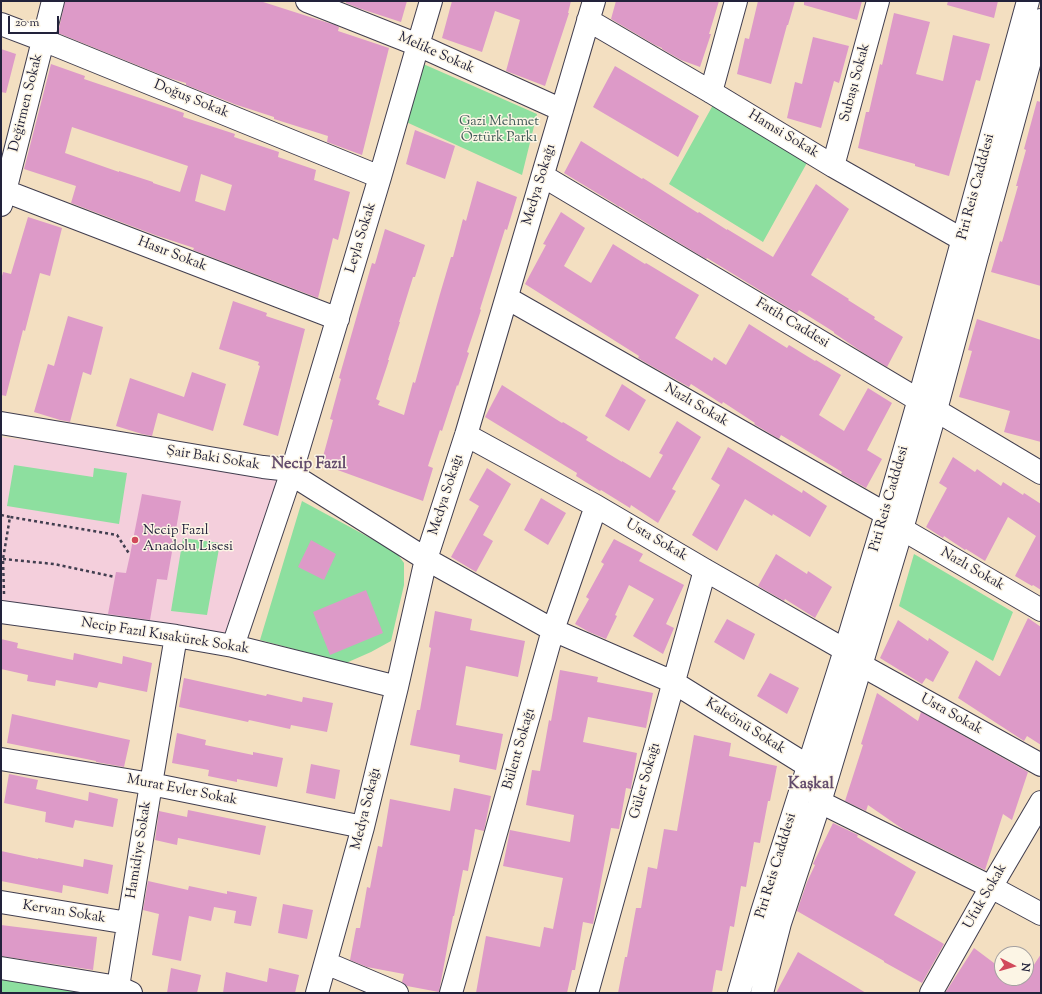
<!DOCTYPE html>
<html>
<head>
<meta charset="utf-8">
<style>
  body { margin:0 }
  #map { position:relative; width:1042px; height:994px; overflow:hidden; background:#f3dfc1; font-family:"Sorts Mill Goudy",serif }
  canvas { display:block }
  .frame { position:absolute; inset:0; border:2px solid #22223b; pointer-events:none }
  .north { position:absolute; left:994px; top:946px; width:40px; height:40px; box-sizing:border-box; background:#fcf5e5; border:1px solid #a5a1a1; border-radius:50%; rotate:96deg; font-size:11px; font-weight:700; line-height:16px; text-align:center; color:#22223b }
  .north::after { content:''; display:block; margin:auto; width:14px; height:18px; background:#d1495b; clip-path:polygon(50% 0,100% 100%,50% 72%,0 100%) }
  .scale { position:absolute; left:8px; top:16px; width:51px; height:18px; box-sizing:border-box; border:2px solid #22223b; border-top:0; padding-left:5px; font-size:12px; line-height:14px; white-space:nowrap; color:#22223b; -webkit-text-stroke:3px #fcf5e5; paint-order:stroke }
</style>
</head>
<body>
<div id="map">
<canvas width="1042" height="994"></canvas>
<div class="frame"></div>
<div class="north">N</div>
<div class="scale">20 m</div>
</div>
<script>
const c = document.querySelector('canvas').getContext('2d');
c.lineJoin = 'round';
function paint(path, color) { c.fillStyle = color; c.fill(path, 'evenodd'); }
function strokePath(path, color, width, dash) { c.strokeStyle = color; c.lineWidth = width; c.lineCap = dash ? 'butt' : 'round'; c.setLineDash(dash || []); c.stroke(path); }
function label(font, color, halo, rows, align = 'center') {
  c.font = font + ' "Sorts Mill Goudy",serif'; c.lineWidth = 3; c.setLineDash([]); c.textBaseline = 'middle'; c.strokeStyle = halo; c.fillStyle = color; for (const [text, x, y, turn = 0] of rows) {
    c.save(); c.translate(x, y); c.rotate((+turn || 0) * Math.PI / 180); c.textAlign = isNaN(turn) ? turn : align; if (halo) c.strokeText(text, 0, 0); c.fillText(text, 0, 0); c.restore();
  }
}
paint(new Path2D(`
  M1,437L281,469L233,646L1,607Z`), '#f4cfdc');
paint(new Path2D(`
  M421,63L537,114L522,175L404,121Z
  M713,105L808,161L763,242L669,184Z
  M14,465L93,477L94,468L127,473L119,524L7,506Z
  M302,501L396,552L404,563V585L391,641L371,652L346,663L260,640Z
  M183,538L220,543L207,615L171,611Z
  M914,554L1013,612L993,661L899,606Z
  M1,976L108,993H1Z`), '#8ddf9f');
paint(new Path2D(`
  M65,1H260L335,25L339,27L338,31L389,48L362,155L327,142L328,136L274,119V117L234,104L232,103L186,85V83L169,78L58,33Z
  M346,1H407L401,22L358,8L346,3Z
  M452,1H571L568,13H569L545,86L506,71L520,20L495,11L482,52L442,38Z
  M616,1H719L709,34H711L700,67L681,60L662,49V48L655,45L611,19Z
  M758,1H795L788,25H787L771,84L737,74L745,38L749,39Z
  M804,1H862L857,20L804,5Z
  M948,1H998L994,18L947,5Z
  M894,13L930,22L916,74L943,81L953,35L990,44L980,81L976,80L949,176L915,166V164L858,148L866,112H869L880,64L882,65Z
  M813,37L849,46L839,83L834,81L821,128L787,118L795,82L802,84Z
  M1,49L16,54L6,93L1,92Z
  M51,64L85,76L84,79L184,113L183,117L235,134L234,137L279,152L278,157L316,170L314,180L350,192L338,240L333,238L318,298L193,250L194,248L155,235L71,203L76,186L24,169ZM72,127L188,166L180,192L153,183V182L119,171V172L65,153ZM201,174L232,185L225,211L195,201Z
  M615,66L699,116L678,157L593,107Z
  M1037,101L1041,102V286L991,272L1000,241L1002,242L1018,186H1016L1026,150L1024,149Z
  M415,130L455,146L445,179L406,164Z
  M581,141L642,179L643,178L698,213L699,212L727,230V229L773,257L816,184L849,209L811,275L849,299L848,300L875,317L874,319L903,337L887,367L862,352L834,333V332L799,310L797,313L707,258L706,259L653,227L619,206V207L615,204L564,173Z
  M477,181L517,197L507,230L505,229L480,309L481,310L467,352L469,353L458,386L457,385L442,431L440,430L428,466L433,468L423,501L321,464L333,420L330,419L341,379L339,378L372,263L375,264L385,229L425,245L415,277H413L399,322H400L388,360H389L376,399L380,401L378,405L404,415L413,382L415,383L440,294L451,257H453L463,219L466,221Z
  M561,212L585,228L564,266L591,283L613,244L645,264L646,263L699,295L675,338L712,361L714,357L726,365L749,324L787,348L789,345L815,361L816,360L841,375L819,415L844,431L868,388L892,403L867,450L882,459L866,488L841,474L842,472L781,435L779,439L754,424L755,423L723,402L722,404L691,384L689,387L648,364L638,358L639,356L525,284L546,245L543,244Z
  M28,217L62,228L50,276L40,273L25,331L23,330L6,396L1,395V280L3,272L11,274Z
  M233,301L267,313L266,316L305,329L278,436L243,425L260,366L258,365L259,362L219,349Z
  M68,316L103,327L91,375L83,372L70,422L60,420L34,412L48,364L54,366Z
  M977,319L1041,340V442L1004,432L1010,411L959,397L972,351L968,350Z
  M192,372L226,384L213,431L158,413L152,436L142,434L116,426L130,378L184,397Z
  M622,384L646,400L629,431L605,416Z
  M502,385L562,423L563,422L588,437L586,440L622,462V461L650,478L663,455L659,453L677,421L701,437L672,489L676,491L658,523L631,505L630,508L601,490L600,491L576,476L577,473L485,417Z
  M728,447L802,493L803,490L827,506L810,537L773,514L772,516L745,499L717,551L692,535L720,485L711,479Z
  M953,457L975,472L977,469L1001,486L1003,482L1023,495L1024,493L1041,504V590L1033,585L1032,586L1015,576L1036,536L1008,517L985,561L966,549L965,550L944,536L943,538L926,527L947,488L939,483Z
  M487,468L511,484L483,535L493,541L476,572L451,557L479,506L469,500Z
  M142,494L181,501L167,580L157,579L150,620L108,614L116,572L126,573L130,555Z
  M541,498L566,513L548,545L524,530Z
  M614,539L643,554L639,561L684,585L666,624L674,628L663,654L633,636L654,599L629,585L615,615L617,616L606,639L589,632L575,624L589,599L586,597L604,564L601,562Z
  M311,540L336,554L324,580L298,567Z
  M776,554L807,574L808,571L832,587L815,618L785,599L784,601L758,586Z
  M366,590L383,633L330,655L313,612Z
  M435,611L472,619L470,630L525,641L518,677L466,666L456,725L503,734L496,770L459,762L460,755L410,745L417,710H420L431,648L429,647Z
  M1028,618L1041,627V745L1027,736L1024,741L958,698L976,660L999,676H1000Z
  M727,619L755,634L744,660L714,642Z
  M898,620L928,641L929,638L949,652L933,682L926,678L922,684L880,658Z
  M1,639L18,643L17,648L73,660L74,653L122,664L123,656L152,663L147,692L99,682L97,688L56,680L55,686L27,681L28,675L1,669Z
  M560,670L598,677L597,682L653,693L646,728L588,717L583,742L637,753L631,788V789L626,788L619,829L611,828L593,924L583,922L575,970H572L567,993H476L486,936L540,947L544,927L553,929L563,878L503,866L510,830L570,842L574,815L526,805L532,770L540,771L549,720L551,721Z
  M770,673L799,688L787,714L757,696Z
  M184,678L266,696L267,694L302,702L303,697L333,703L327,732L291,725L290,729L249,720L248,722L179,707Z
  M877,693L918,721L921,712L1028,772L1012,820L1003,814L985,870L904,830L868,805L866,811L845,801L863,745L861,744Z
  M12,714L130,740L124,767L96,762V761L7,743Z
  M177,733L206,740L205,745L253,755V752L283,758L277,787L237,779V782L208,776L209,770L172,763Z
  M694,735L731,743L729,756L777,766L770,801H768L760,843L754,842L746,887L741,886L734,927L730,926L722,971L716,970L712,993H618L625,957H627L636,908H641L648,867L657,869L664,829L677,831Z
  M311,764L340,770L335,799L306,793Z
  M9,774L38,780L36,789L88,801L89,792L118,799L113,827L75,820L73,828L45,822L46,812L4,803Z
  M454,788L491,796L484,831L475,829L468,871L463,870L454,916H453L439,992L407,986L402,982L404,974L367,967L350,960L356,928H360L367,887L370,888L378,846L382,847L390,799L450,811Z
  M188,810L266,826L260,855L178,838L177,845L155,840L159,811L187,817Z
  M833,823L858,835L857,837L916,872L894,915L944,944L922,983L884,962V961L797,911L807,882L815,865L813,864Z
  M1,851L38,859V858L83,867L84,859L113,865L108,894L63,885L62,893L1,881Z
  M148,881L188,890L189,886L227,894V891L257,897L251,926L234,923L236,911L214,907L211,921L189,916L181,961L152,955L159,914L143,910Z
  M283,904L313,910L307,939L278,933Z
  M1,925L97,937L93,970L1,956Z
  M974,948L1002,969V978H1026V977L1041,954V993H945Z
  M798,952L866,993H776Z
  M171,968L201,975L197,993H167Z
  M269,968L299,975L295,993H223L226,972L267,982Z`), '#dd9ac8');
const minor = new Path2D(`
  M307,1L418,45L562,110
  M588,20L711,92L833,166L979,249
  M1,24L43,40L380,177
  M711,92L736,1
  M833,166L878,1
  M543,176L1041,473
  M5,191L338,319
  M1,205L5,191L53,1
  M507,298L886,514
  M1,423L263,467L281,469L291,474L426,559L553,630L673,682L808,766L820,802L991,887L1041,914
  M466,435L596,506L705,570L845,650
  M902,529L1041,610
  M1,612L176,636L233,646L397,687
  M233,646L291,474L380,177L418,45L431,1
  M861,665L1041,765
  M1,759L151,784L363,827
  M1,902L128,923
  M326,963L397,993
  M117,993L151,784L176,636
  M317,993L363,827L397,687L426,559L466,435L594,1
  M451,993L553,630L596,506
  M587,993L705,570
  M931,993L991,887L1041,802`);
const major = new Path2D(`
  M1,968L118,987L131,993
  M739,993L762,912L845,650L886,514L919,399L1028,1
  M762,993L780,923L820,802L902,529L936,410L979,249L1041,20`);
strokePath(minor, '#413e4f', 24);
strokePath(major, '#413e4f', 24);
strokePath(new Path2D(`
  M1,515L10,517
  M3,559L54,564L115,577
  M4,594L3,559L10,517L117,535L130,555`), '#413e4f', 2.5, [3, 3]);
strokePath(minor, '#fff', 22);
strokePath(major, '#fff', 22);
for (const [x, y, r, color] of [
  [135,540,4,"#d1495b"]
]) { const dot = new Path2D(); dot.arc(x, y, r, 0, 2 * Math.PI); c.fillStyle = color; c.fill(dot); strokePath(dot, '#fcf5e5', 1.5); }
label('14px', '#22223b', '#fcf5e5', [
  ["Melike Sokak",436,54,24],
  ["Subaşı Sokak",856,83,-75],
  ["Doğuş Sokak",191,100,22],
  ["Değirmen Sokak",27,103,-76],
  ["Hamsi Sokak",783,135,31],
  ["Medya Sokağı",540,185,-73],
  ["Piri Reis Cadddesi",977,187,-75],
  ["Leyla Sokak",362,238,-73],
  ["Hasır Sokak",172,255,21],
  ["Fatih Caddesi",792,324,31],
  ["Nazlı Sokak",696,406,30],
  ["Şair Baki Sokak",213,459,9],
  ["Medya Sokağı",447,495,-72],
  ["Piri Reis Cadddesi",890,499,-74],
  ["Usta Sokak",656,541,30],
  ["Nazlı Sokak",972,570,30],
  ["Necip Fazıl Kısakürek Sokak",165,637,9],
  ["Usta Sokak",951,715,29],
  ["Kaleönü Sokak",745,727,32],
  ["Bülent Sokağı",520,749,-74],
  ["Güler Sokağı",646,781,-74],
  ["Murat Evler Sokak",182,791,11],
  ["Medya Sokağı",367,809,-76],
  ["Hamidiye Sokak",140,850,-81],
  ["Piri Reis Cadddesi",777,866,-73],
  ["Ufuk Sokak",986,897,-60],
  ["Kervan Sokak",64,913,9]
]);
label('14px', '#425b59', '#fcf5e5', [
  ["Gazi Mehmet",499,123],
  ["Öztürk Parkı",499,139]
]);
label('14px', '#22223b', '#fcf5e5', [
  ["Necip Fazıl",143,532],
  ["Anadolu Lisesi",143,548]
], 'left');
label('bold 16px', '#634c6c', '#fcf5e5', [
  ["Necip Fazıl",309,465],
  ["Kaşkal",811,785]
]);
</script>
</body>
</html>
